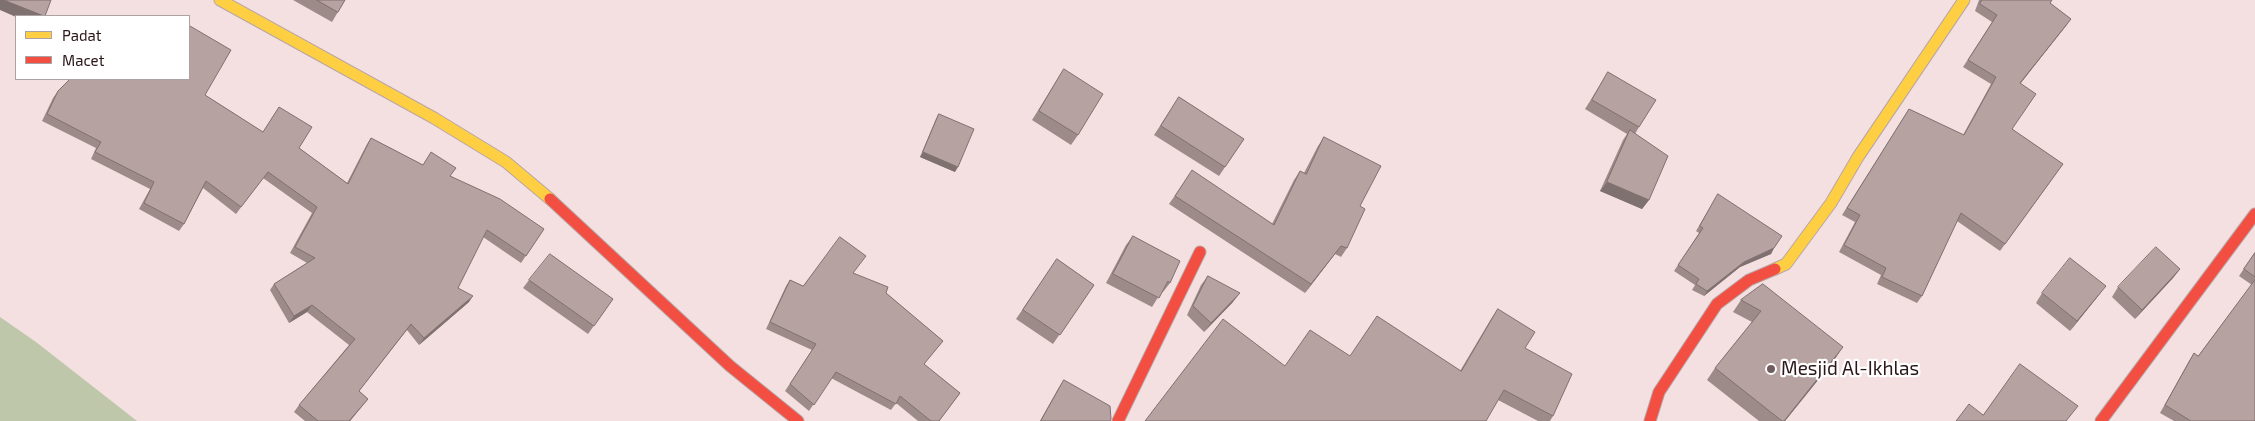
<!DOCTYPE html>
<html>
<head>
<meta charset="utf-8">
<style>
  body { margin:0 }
  #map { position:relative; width:2255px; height:421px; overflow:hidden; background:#f4e0e1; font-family:"Exo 2",sans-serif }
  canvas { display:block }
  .legend { position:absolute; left:15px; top:15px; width:175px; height:65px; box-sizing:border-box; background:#fff; border:1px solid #aaa2a3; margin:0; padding:6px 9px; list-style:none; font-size:15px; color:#2b1719 }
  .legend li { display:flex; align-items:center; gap:10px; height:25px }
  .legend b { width:25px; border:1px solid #aaa2a3 }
</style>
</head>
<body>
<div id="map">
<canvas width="2255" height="421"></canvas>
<ul class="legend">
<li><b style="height:6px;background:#ffcf43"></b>Padat</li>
<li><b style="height:6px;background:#f24e42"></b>Macet</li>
</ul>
</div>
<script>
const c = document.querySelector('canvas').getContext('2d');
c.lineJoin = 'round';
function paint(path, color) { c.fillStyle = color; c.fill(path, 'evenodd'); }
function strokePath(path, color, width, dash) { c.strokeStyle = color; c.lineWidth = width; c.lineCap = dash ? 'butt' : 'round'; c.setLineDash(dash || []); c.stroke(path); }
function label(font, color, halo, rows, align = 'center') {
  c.font = font + ' "Exo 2",sans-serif'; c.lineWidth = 4.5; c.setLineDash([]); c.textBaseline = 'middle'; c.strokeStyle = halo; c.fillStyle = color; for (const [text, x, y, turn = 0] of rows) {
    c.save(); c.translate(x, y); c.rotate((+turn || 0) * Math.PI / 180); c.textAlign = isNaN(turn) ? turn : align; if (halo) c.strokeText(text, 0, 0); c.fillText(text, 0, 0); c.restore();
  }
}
paint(new Path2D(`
  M0,317L36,342L137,421H0Z`), '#bec7a9');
const slow = new Path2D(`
  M220,0L434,118L506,162L550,199
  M1775,269L1786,264L1831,203L1858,157L1964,0`);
const jam = new Path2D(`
  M550,199L730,366L798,421
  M1118,421L1200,252
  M1650,421L1659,392L1717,304L1749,280L1775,269
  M2101,421L2255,214`);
strokePath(slow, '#b8a5a6', 13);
strokePath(jam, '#b8a5a6', 13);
strokePath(slow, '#ffcf43', 11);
strokePath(jam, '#f24e42', 11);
paint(new Path2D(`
  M293,0H345L332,22Z
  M1979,0H2052L2050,3L2071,19L2021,83L2012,129L2063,164L2000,251L1957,221L1922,296L1917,303L1877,284L1881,275L1839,252L1855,222L1842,215L1909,109L1963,135L1991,84L1963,67L1992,22L1975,11Z
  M1064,69L1078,135L1071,145L1032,120Z
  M1608,72L1639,127L1635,134L1649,200L1642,209L1600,191L1623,140L1627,134L1585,109L1602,82Z
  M58,91L205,95L263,132L279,107L299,148L347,183L367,144L371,138L423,165L450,176L544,229L521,263L483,237L458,288L469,302L419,345L407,330L359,391L368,399L350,421H305L294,412L299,405L349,345L307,312L289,323L270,290L274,284L307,263L290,253L312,213L263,178L236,214L203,188L184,224L179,231L139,209L150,189L91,159L96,148L42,121L53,98Z
  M1179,97L1244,139L1219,176L1154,135Z
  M939,114L955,172L920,157L936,119Z
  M1324,137L1360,206L1347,248L1341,257L1335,254L1305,293L1169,204L1192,171L1272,224L1294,180L1300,171L1304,173L1318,146Z
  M1718,194L1774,248L1771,254L1740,267L1704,296L1692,290L1695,285L1674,271L1699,233L1696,231Z
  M1133,236L1170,283L1163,292L1162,291L1152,307L1106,283L1126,245Z
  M2255,252V421H2174L2160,413L2189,361L2194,353L2198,356L2252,285L2239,276Z
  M1057,259L1094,285L1053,344L1016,319Z
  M2180,269L2173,278L2135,319L2112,297L2118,287Z
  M854,273L886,293L943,341L924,364L960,393L939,421H918L896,403L891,410L831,378L809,411L785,391L812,350L766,329L786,286L790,280L803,286Z
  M1208,276L1233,302L1204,332L1187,315L1201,285Z
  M529,280L613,299L588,334L523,288Z
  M1763,284L1835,359L1785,421H1759L1707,380L1715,368L1752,322L1733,312L1741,300Z
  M2042,293L2099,295L2070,331L2036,303Z
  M1498,309L1525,348L1553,416L1550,421H1538L1498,400L1285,366L1350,356L1460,371L1491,319Z
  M1064,380L1110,421H1040L1058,389Z`), '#9d8b8a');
paint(new Path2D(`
  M0,0H4L45,16H44L16,17L0,10Z
  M2071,19L2066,26L2015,90L2020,83Z
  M923,152L958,167L955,172L920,157Z
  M1607,182L1649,200L1642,209L1600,191Z
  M1341,246L1335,254L1305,293L1311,284Z
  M1774,248L1771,254L1740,267L1704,296L1707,291L1744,262Z
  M2180,269L2173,278L2135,319L2142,310Z
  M2106,286L2099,295L2070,331L2077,321Z
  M1240,293L1233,302L1204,332L1211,323Z
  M473,296L469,302L419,345L424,338Z
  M312,305L307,312L289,323L294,316Z
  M1843,347L1835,359L1785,421H1784Z
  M368,399L350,421H349Z`), '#7f7170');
const building = new Path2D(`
  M4,0H51L45,16Z
  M317,0H345L338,12Z
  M1982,0H2052L2050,3L2071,19L2020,83L2036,94L2012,129L2063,164L2005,244L1961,213L1922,296L1882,277L1886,268L1844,245L1860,215L1847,208L1909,109L1964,135L1996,77L1968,60L1997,15L1980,4Z
  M190,26L231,50L205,95L263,132L279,107L312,127L299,148L348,184L371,138L423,165L431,152L456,168L450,176L500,199L544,229L526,256L487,230L458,288L473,296L424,338L411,324L359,391L368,399L349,421H318L299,405L355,339L312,305L294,316L274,284L315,258L295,247L317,207L268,172L241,207L206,181L184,224L144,203L154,182L95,152L101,142L47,114L58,91L70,79H189V28Z
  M1064,69L1103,94L1078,135L1039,111Z
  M1608,72L1656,100L1639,127L1592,100Z
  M1179,97L1244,139L1225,167L1161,126Z
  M939,114L974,129L958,167L923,152Z
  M1630,130L1668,156L1649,200L1607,182Z
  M1324,137L1381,166L1360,206L1365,209L1347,248L1341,246L1311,284L1175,196L1192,170L1274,225L1300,171L1306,174Z
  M1718,194L1782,236L1774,248L1744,262L1707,291L1696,284L1699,279L1678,265L1703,228L1700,226Z
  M1133,236L1180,261L1170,283L1168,281L1159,298L1113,274Z
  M840,237L866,256L853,273L888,287L886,293L943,341L924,364L960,393L939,421H931L900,396L896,404L836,372L814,405L790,384L816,344L770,322L790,280L803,286Z
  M2156,247L2180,269L2142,310L2118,287Z
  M2255,253V277L2244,269Z
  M550,254L613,299L594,326L529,280Z
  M2070,258L2106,286L2077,321L2042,293Z
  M1057,259L1094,285L1060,335L1023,310Z
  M1208,276L1240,293L1211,323L1193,306Z
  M2255,280V421H2191L2165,405L2194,353L2198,356Z
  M1763,284L1843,347L1784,421H1782L1715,368L1761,311L1741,300Z
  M1498,309L1535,332L1525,348L1572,374L1553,416L1504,390L1486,421H1145L1223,319L1285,366L1310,330L1350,356L1377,316L1461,371Z
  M2020,364L2078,406L2066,421H1956L1969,404L1983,415Z
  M1064,380L1110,406L1111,419L1110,421H1041Z`);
paint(building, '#b6a2a0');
strokePath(building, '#7f7170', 1);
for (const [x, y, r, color] of [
  [1771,369,5,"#715d5f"]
]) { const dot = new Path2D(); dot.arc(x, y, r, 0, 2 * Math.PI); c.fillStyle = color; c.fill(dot); strokePath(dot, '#fff', 2); }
label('19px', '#2b1719', '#fff', [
  ["Mesjid Al-Ikhlas",1781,369]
], 'left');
</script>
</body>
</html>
